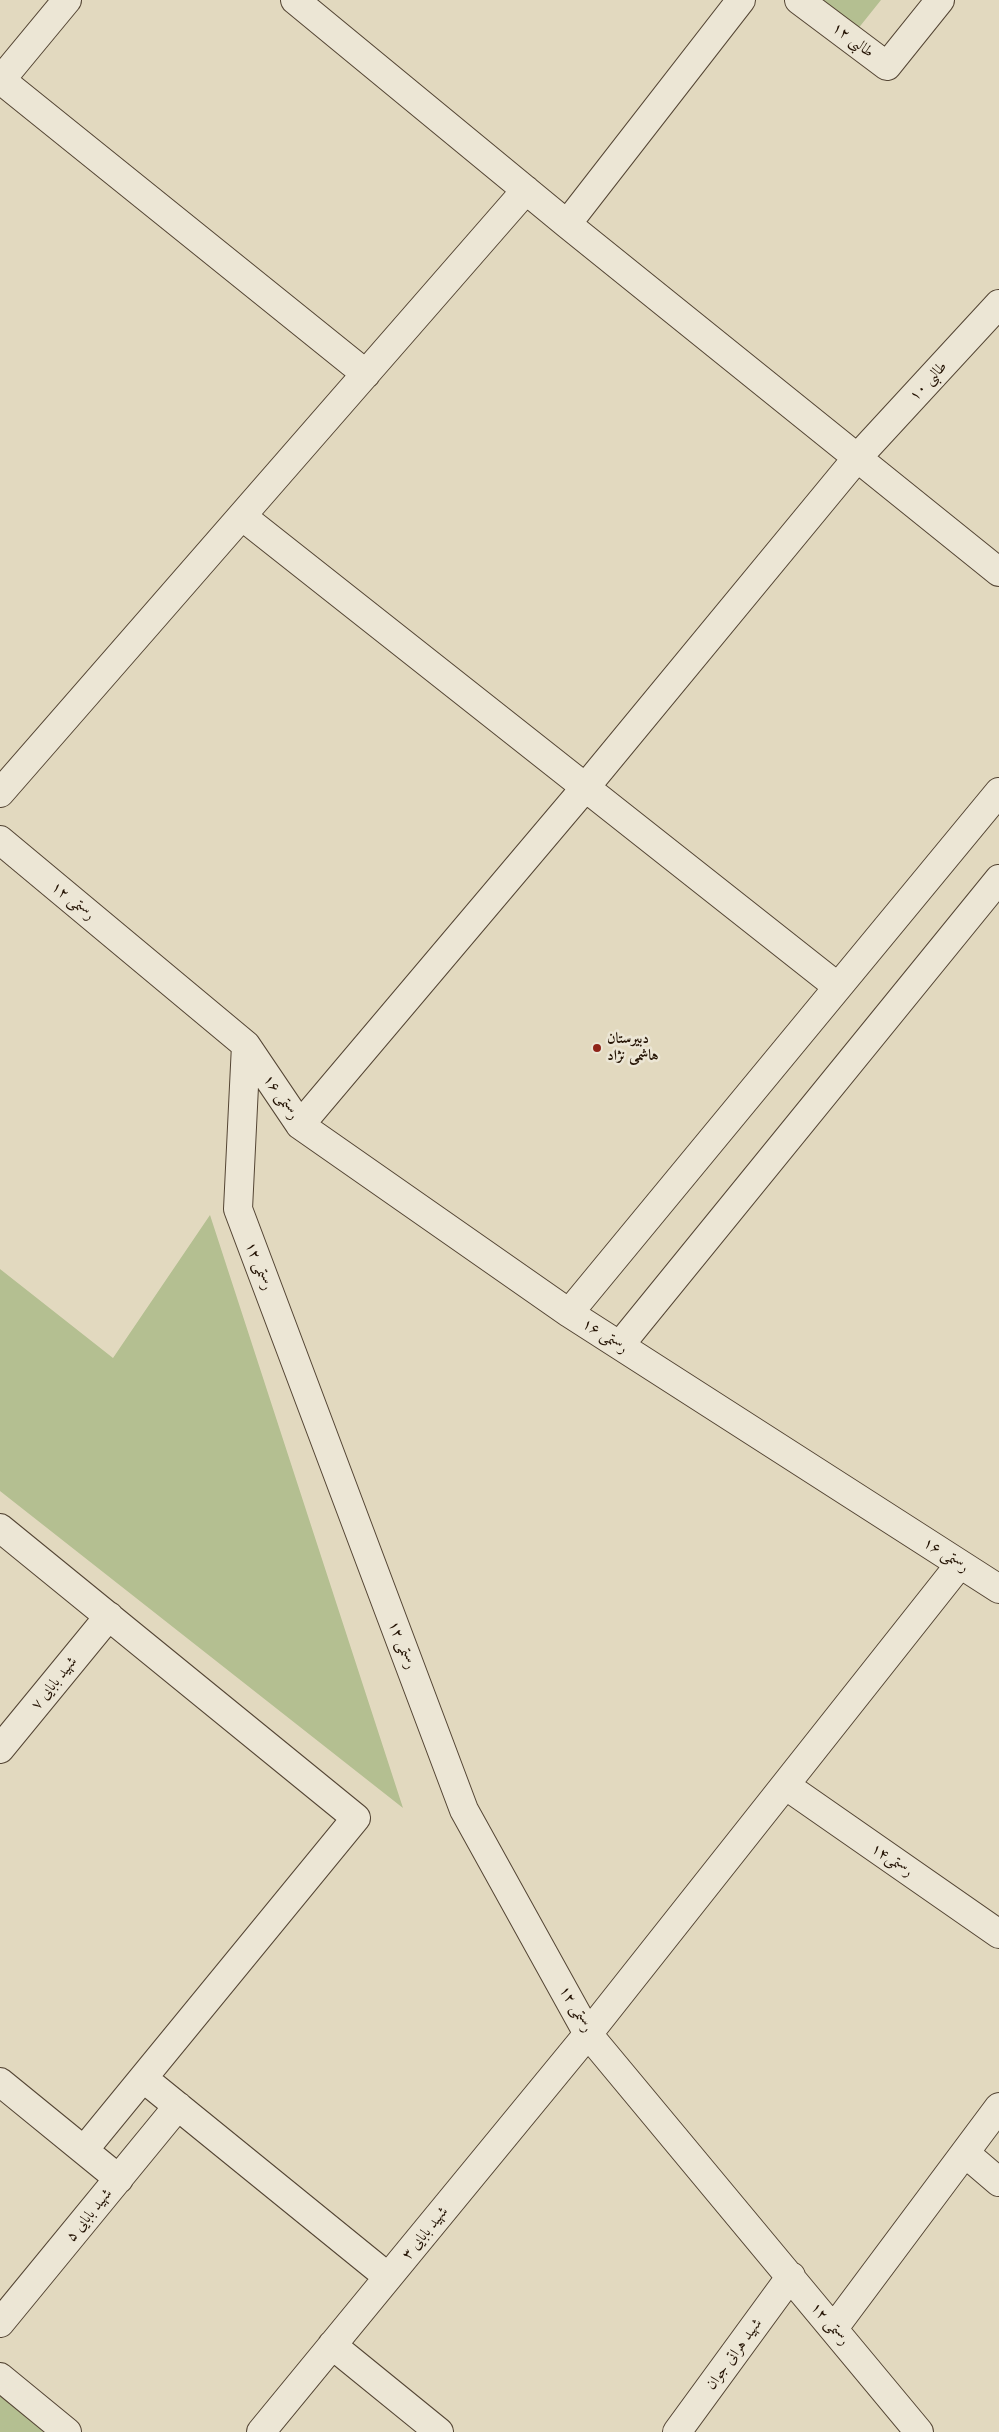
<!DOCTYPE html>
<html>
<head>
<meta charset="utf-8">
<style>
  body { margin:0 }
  canvas { display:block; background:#e2d9bf }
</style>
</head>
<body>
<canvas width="999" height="2432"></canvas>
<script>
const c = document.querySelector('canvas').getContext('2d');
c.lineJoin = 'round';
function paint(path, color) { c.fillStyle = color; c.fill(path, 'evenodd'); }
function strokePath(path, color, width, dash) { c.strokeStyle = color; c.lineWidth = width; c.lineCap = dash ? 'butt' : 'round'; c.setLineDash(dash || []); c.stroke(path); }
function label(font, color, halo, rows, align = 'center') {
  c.font = font + ' "Libre Caslon Text",Amiri,serif'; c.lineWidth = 5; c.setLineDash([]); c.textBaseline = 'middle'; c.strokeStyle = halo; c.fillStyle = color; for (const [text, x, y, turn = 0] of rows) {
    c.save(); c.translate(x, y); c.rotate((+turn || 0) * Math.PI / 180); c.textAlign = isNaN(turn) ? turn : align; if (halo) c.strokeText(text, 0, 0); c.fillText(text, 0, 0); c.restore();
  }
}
paint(new Path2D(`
  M819,0H881L857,30Z
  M210,1215L403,1808L0,1491V1269L113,1358Z
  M0,2396L44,2432H0Z`), '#b4bf91');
const street = new Path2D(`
  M295,0L567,224L999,572
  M799,0L887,66L940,0
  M1,80L366,374
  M0,81L67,0
  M567,224L741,0
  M243,517L838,987
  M0,793L526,190
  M0,840L246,1045L238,1209L464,1810L588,2034L919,2432
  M246,1045L300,1125L569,1313L999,1589
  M300,1125L584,789L857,458L999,304
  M569,1313L999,792
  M620,1345L999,879
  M0,1528L356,1818L84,2150
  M0,1749L109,1616
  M785,1785L999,1934
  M143,2078L388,2277
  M0,2082L119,2179
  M965,2153L999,2182
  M0,2323L178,2106
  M834,2328L999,2107
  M332,2345L439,2432
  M0,2377L67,2432
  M261,2432L588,2034L960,1564
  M677,2432L791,2276`);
strokePath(street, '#544534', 30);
strokePath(street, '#ece6d5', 28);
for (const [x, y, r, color] of [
  [597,1048,5,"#8f2418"]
]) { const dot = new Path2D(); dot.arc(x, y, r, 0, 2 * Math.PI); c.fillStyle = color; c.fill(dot); strokePath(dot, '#ece6d5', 2); }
label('15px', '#251405', '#ece6d5', [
  ["طالبی ۱۲",853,40,37],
  ["طالبی ۱۰",928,381,-47],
  ["رستمی ۱۲",73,901,40],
  ["رستمی ۱۶",281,1097,56],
  ["رستمی ۱۲",259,1266,69],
  ["رستمی ۱۶",605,1336,33],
  ["رستمی ۱۶",946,1555,33],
  ["رستمی ۱۲",402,1645,69],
  ["شهید بابایی ۷",54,1683,-51],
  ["رستمی۱۴",892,1860,35],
  ["رستمی ۱۲",576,2009,60],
  ["شهید بابایی ۵",89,2215,-51],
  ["شهید بابایی ۳",425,2233,-51],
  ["رستمی ۱۲",830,2324,50],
  ["شهید هراتی جوان",734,2354,-54]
]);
label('bold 15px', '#251405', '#ece6d5', [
  ["دبیرستان",607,1039],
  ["هاشمی نژاد",607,1056]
], 'left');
</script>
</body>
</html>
